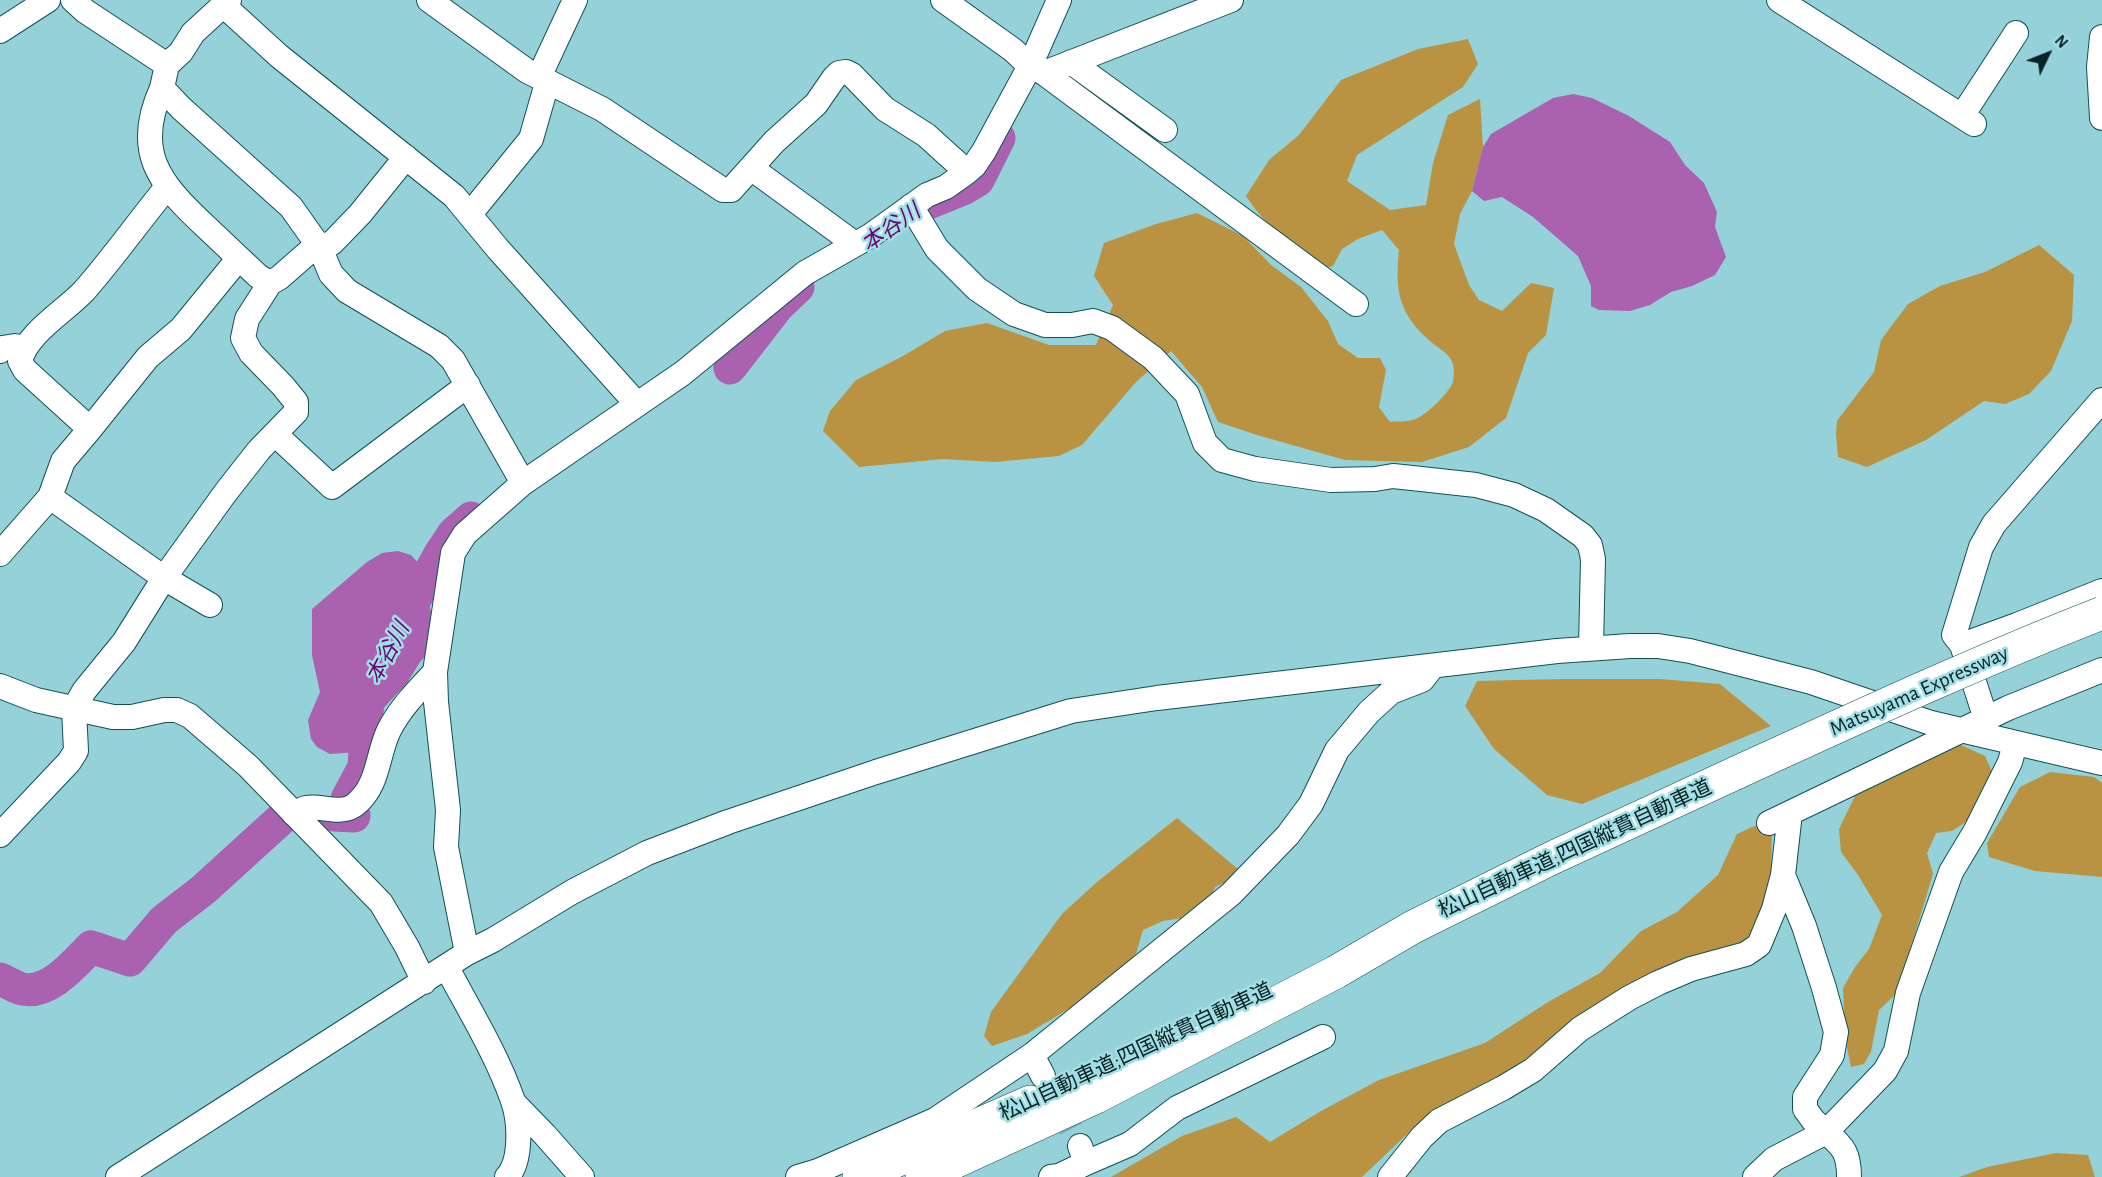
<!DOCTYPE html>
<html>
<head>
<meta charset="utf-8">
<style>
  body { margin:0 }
  #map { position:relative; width:2102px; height:1177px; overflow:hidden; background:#95d1d8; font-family:"Alegreya Sans",sans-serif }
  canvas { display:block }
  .north { position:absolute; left:2018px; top:24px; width:60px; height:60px; -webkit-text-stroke:4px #a2dfe5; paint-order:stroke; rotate:47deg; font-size:16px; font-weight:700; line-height:24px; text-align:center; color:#082124 }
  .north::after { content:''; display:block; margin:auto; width:21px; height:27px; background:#082124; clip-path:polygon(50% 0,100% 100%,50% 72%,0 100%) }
</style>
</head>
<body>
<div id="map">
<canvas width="2102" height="1177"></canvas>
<div class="north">N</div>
</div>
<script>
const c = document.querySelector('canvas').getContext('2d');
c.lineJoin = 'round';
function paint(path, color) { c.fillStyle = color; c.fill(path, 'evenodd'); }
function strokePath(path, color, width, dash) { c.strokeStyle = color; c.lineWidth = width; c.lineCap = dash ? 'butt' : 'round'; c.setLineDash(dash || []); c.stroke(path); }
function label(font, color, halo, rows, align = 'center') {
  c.font = font + ' "Alegreya Sans","Noto Sans JP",sans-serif'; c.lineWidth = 5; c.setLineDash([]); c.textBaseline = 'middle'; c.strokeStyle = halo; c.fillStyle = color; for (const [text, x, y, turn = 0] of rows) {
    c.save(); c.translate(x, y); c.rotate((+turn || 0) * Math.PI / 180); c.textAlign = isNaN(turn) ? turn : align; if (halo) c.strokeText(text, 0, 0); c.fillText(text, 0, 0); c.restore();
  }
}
paint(new Path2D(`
  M1468,39L1478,64L1463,87L1357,155L1347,181L1390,210L1426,205L1433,163L1448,115L1480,99L1483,147L1472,191L1460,214L1454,244L1469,285L1479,300L1502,311L1531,283L1554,288L1546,335L1528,353L1506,418L1469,447L1422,462L1345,460L1257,435L1218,422L1202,387L1171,351L1136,382L1082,445L1059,456L995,462L943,459L859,467L823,431L830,411L856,380L903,356L945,331L987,323L1049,345H1096L1113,305L1094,276L1104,243L1156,224L1197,213L1243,236L1271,265L1301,287L1328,321L1338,344L1358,358H1380L1386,370L1379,407L1390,422C1398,421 1406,422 1413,420C1425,417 1449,393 1453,382C1454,378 1454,368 1453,364C1450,353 1437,348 1430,341C1398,313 1395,290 1399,250L1382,230L1358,239L1342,249L1333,266L1320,270C1293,247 1265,226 1246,196L1269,160L1299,135L1341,80L1418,49Z
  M2039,245L2074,275L2072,321L2051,371L2029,394L2005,404L1984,401L1926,440L1867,467L1838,457L1836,434L1837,421L1874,372L1881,340L1908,304L1940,286L1985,272Z
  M1562,679H1660L1720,684L1771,726L1582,804L1547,795L1494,749L1465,706L1477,681Z
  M1959,744L1985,756L1993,774L1967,821L1952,831L1936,833L1927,853L1933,874L1897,993L1879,1010L1871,1052L1864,1064L1851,1067L1845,1037L1843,988L1855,967L1869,949L1882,915L1858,875L1841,852L1839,829L1856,794Z
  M2050,772L2094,777L2102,783V877L2035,871L1989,857L1987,843L2020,787Z
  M1177,818L1239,870L1233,879L1215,887L1208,908L1194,916L1163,921L1143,930L1135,957L1075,1005L1027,1034L992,1046L984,1036L991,1012L1062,914L1097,882Z
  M1772,818L1771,889L1750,941L1642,986L1502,1074L1425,1117L1362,1177H1111L1182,1136L1236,1117L1270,1142L1321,1111L1379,1080L1485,1043L1548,1002L1600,973L1641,931L1677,912L1718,875L1737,834Z
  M2056,1153L2088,1155L2095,1177H1959L1987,1167Z`), '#b99341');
paint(new Path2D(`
  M1573,94L1592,98L1629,116L1670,142L1685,165L1704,183L1717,212L1715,227L1726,257L1715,275L1692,286L1671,292L1650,305L1630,311L1599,310L1591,306V286L1578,256L1533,217L1502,197L1484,201L1472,191L1483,147L1491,134L1553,98Z
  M398,551L411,555L420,565L425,581L433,623L429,652L420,662L407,683L379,713L370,726L365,743L357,752L330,754L317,747L311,739L308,720L320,692L312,655V609L367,562L382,553Z`), '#aa61b0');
strokePath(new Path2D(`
  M926,204L963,189L978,180L999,138
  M730,368L778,306L798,287
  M404,619L440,554L454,533L471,518
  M334,815L354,816L347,799L364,767L368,698
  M0,979C7,982 15,987 22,989C49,995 75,963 91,947L130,960L164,920L203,890L281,819`), '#aa61b0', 33);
strokePath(new Path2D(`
  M1043,1076L1080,1146`), '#79aeb4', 24, [24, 12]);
const minor = new Path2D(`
  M73,0L85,11L167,65
  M229,0L193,33L181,52L167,65L162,88L181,108L291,207L320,248L331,274L347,291L439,346L453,360L523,483
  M429,0L527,71L602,109L723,190H731L774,142L816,104L834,78L839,73L846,72L852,75L885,109L926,135L967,172
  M943,0L1013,50L1030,66L1044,73L1231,0
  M1779,0L1974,124
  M223,5L279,56L454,196L498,249L637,404
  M0,31L48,0
  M2102,37L2099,67L2102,118
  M1071,62L1165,130
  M1044,73L1356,304
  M539,77L575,0
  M162,88C133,151 159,183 204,225C222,242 240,259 258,276L270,283
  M1962,116L2016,33
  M751,168L855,244
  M911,206L937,249L977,289L1014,314L1045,325H1072L1093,321L1112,328L1153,358L1187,394L1205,443L1222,460L1255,469L1331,480L1375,479L1393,476L1412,478L1476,485L1514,495L1546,510L1583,536L1590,545L1593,559L1591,647
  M470,214L531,139L547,83
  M0,351L2,348L15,346L23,352
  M90,429L25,370L20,361C27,333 64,312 84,291C113,258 139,221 167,187
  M275,434L332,487L468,385
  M50,497L164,578L210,605
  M0,554L50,497L63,461L90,429L148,357L181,329L239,258
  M1962,645L2017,625L2102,591
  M0,686L36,700L113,717H132L164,710H177L190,716L248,766L381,903L407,947L424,982
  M1986,719L1962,645L1954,635L1981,547L1994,524L2102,400
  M294,814C298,812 302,809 306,808C322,805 342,816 356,804C379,785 377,755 389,730C401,707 418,690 435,672
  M1769,823L2008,708L2102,670
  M0,835L69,762L76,751L74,709L84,691L124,642L164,578L226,492L259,450L296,412V402L283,386L251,353L243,338L247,319L270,283L279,278L311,250L332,243L360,214L406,157
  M467,953L446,847L448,810L436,702L435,672L453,553L465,534L523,483L683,373L805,273L870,236L927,195L946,187L967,172L974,166L984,151L1030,66L1059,0
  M447,968C470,1011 497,1055 513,1101C520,1121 522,1161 507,1177
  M1032,1055L1043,1076
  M514,1103L545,1135L582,1177
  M1086,1163L1130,1144L1177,1108L1323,1037
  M118,1177L467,953L493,940L572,892L647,853L728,822L876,772L1071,711L1157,698L1557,651L1630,646H1658L1690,651L1811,682L1931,723L2102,763
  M798,1177L818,1171L935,1120L1032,1055L1231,894L1288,835L1311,804L1337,750L1369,712L1391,692L1422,680L1433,666
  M1051,1177L1059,1176L1086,1163L1080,1146
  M1390,1177L1422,1137L1439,1121L1503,1088L1533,1070L1580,1029L1629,998L1658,983L1691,969L1746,954L1759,945L1774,909L1783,875L1790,813
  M1755,1177L1774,1159L1826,1132L1813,1120L1805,1109V1097L1832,1055L1836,1032L1824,988L1804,926L1783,875
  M1849,1177C1849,1154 1844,1147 1826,1132L1885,1071L1896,1051L1908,993L1951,872L1975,832L2010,762L2015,744`);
const highway = new Path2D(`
  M859,1177L1030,1102
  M922,1177L1096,1097L1336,972L1413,927L1554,857L1738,772`);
strokePath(minor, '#105157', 26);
strokePath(highway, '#105157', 34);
strokePath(minor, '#fff', 24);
strokePath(highway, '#fff', 33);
const highwayBridge = new Path2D(`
  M1738,772C1858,717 1979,661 2102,613`);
strokePath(highwayBridge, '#105157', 34, []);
strokePath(highwayBridge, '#fff', 33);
label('21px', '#082124', '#a2dfe5', [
  ["Matsuyama Expressway",1919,691,-24],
  ["松山自動車道;四国縦貫自動車道",1575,849,-25],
  ["松山自動車道;四国縦貫自動車道",1136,1052,-25]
]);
label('italic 22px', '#690671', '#a2dfe5', [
  ["本谷川",891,228,-35],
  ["本谷川",388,653,-62]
]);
</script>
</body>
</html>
